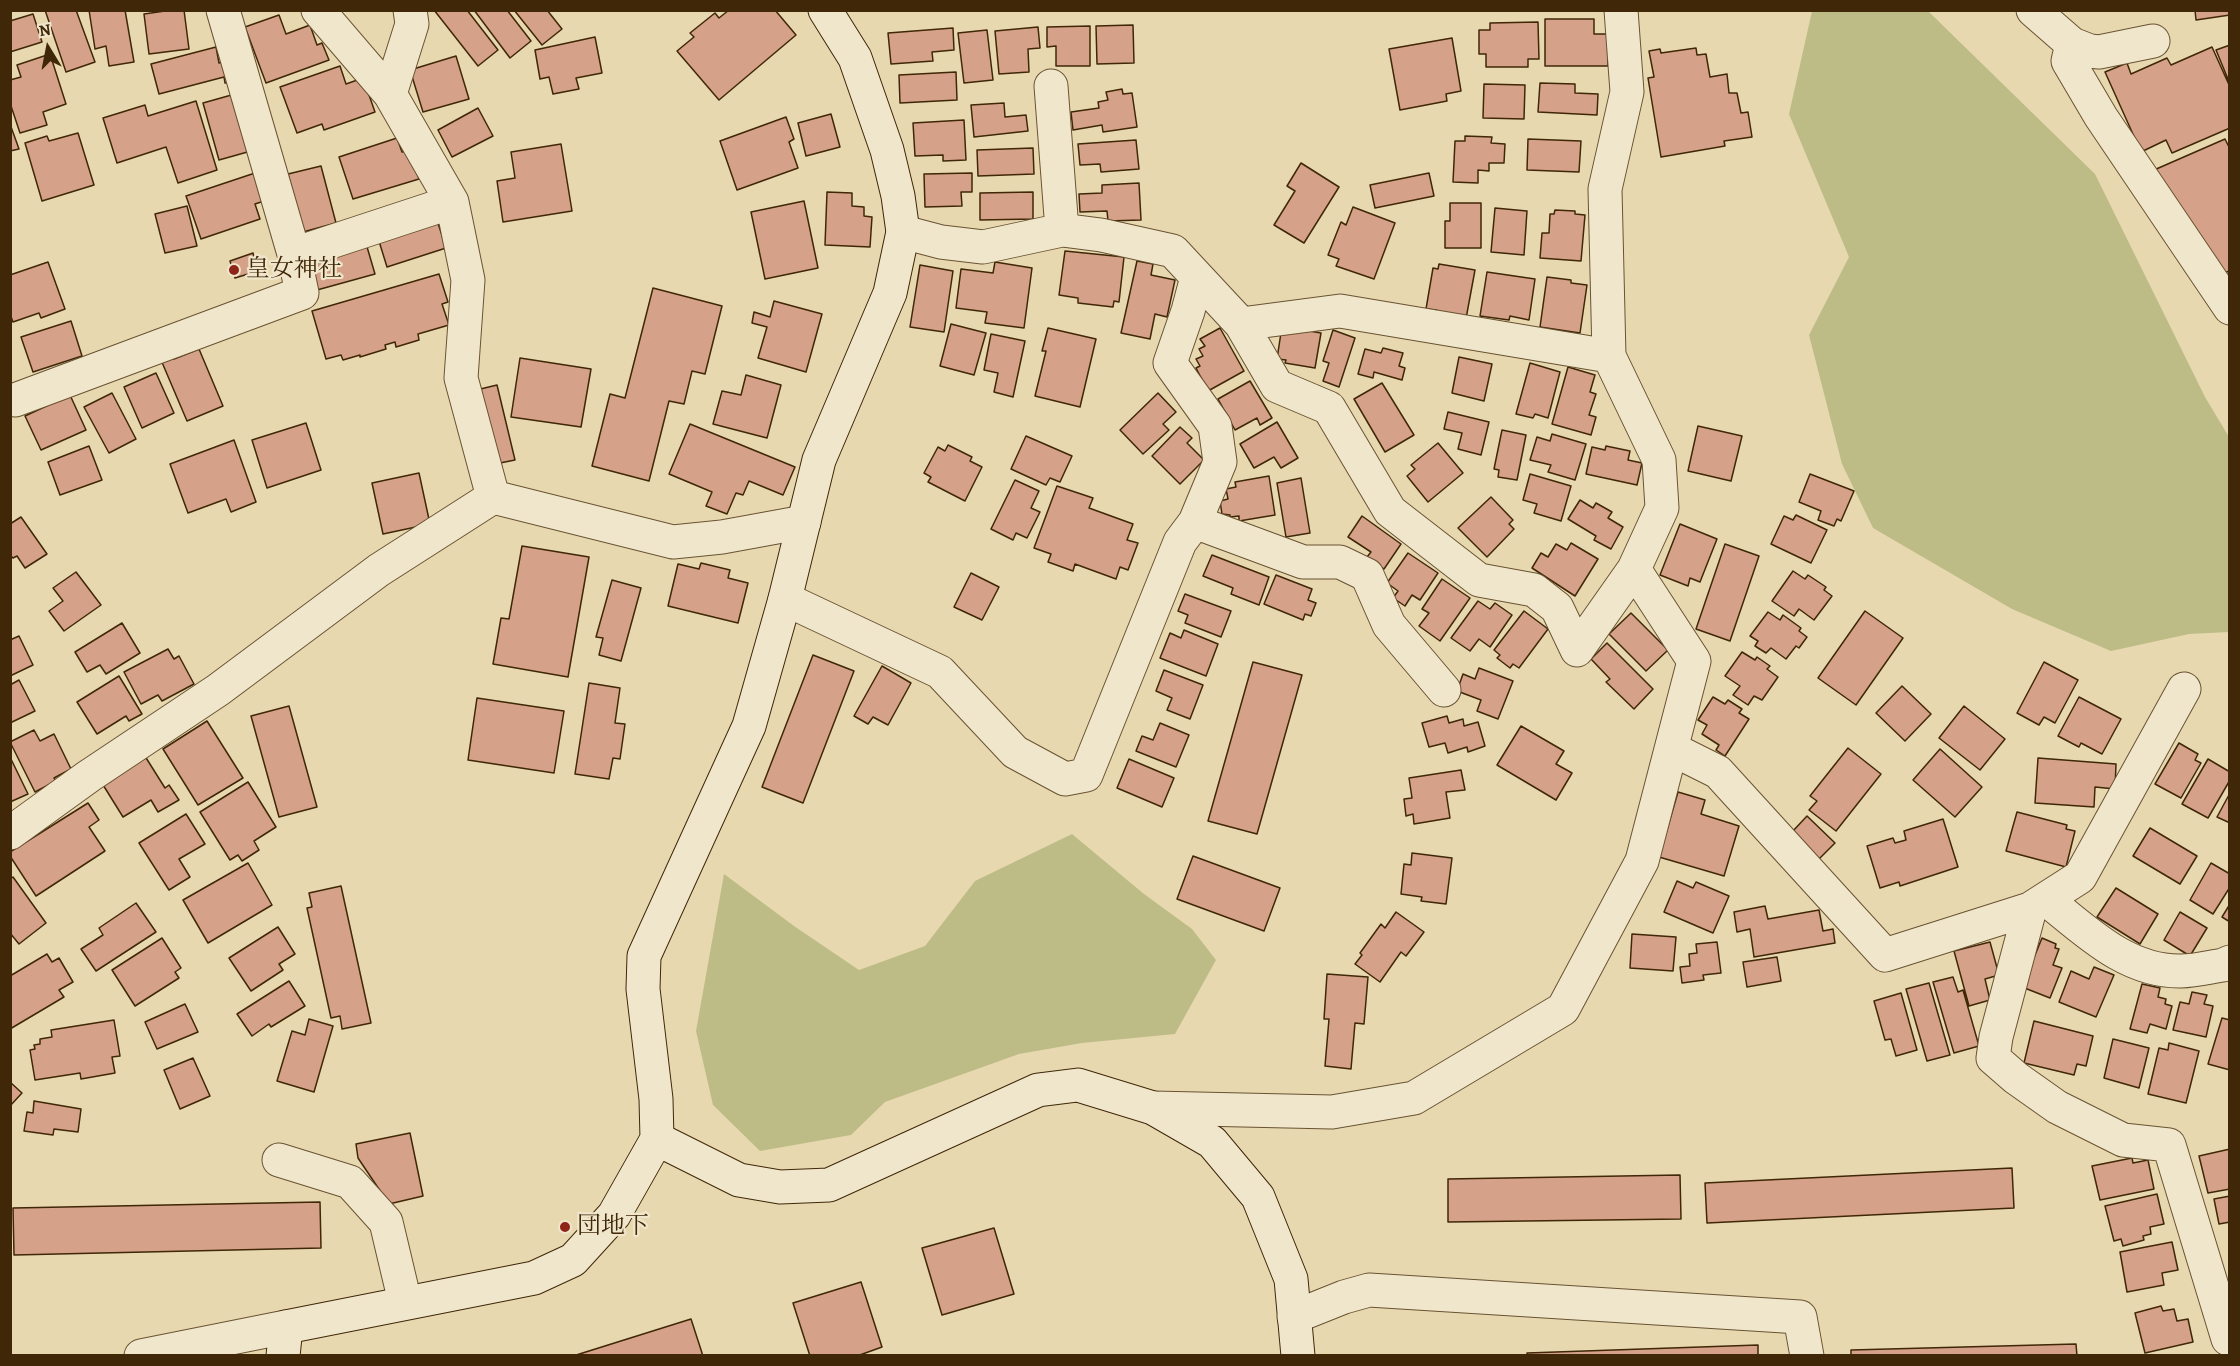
<!DOCTYPE html>
<html>
<head>
<meta charset="utf-8">
<style>
  body { margin:0 }
  #map { position:relative; width:2240px; height:1366px; overflow:hidden; background:#e8d8b0; font-family:Alegreya,serif }
  canvas { display:block }
  .frame { position:absolute; inset:0; border:12px solid #3f2707; pointer-events:none }
  .north { position:absolute; left:18px; top:18px; width:60px; height:60px; -webkit-text-stroke:4px #f0e6cc; paint-order:stroke; rotate:350deg; font-size:16px; font-weight:700; line-height:24px; text-align:center; color:#3f2707 }
  .north::after { content:''; display:block; margin:auto; width:21px; height:27px; background:#3f2707; clip-path:polygon(50% 0,100% 100%,50% 72%,0 100%) }
</style>
</head>
<body>
<div id="map">
<canvas width="2240" height="1366"></canvas>
<div class="frame"></div>
<div class="north">N</div>
</div>
<script>
const c = document.querySelector('canvas').getContext('2d');
c.lineJoin = 'round';
function paint(path, color) { c.fillStyle = color; c.fill(path, 'evenodd'); }
function strokePath(path, color, width, dash) { c.strokeStyle = color; c.lineWidth = width; c.lineCap = dash ? 'butt' : 'round'; c.setLineDash(dash || []); c.stroke(path); }
function label(font, color, halo, rows, align = 'center') {
  c.font = font + ' Alegreya,"Noto Serif JP",serif'; c.lineWidth = 4.5; c.setLineDash([]); c.textBaseline = 'middle'; c.strokeStyle = halo; c.fillStyle = color; for (const [text, x, y, turn = 0] of rows) {
    c.save(); c.translate(x, y); c.rotate((+turn || 0) * Math.PI / 180); c.textAlign = isNaN(turn) ? turn : align; if (halo) c.strokeText(text, 0, 0); c.fillText(text, 0, 0); c.restore();
  }
}
paint(new Path2D(`
  M1812,11H1928L2095,174L2205,397L2229,437V632L2189,634L2111,651L2012,609L1873,528L1842,464L1809,335L1849,257L1789,114Z
  M1072,834L1144,894L1192,929L1216,960L1175,1034L1082,1043L1019,1054L885,1102L851,1135L760,1151L713,1105L696,1031L724,874L794,926L859,970L925,946L975,881Z`), '#bebc86');
const building = new Path2D(`
  M45,10H76L95,62L66,72Z
  M89,10H125L134,62L109,66L106,46L95,49Z
  M172,10H184L189,49L149,54L144,14Z
  M434,10H467L498,50L478,66Z
  M474,10H507L531,41L510,58Z
  M514,10H547L562,29L542,45Z
  M729,10H775L796,35L719,100L677,51L694,37L690,33L715,13L719,18Z
  M2195,10H2230V15L2196,20Z
  M33,14L42,42L10,52V21Z
  M279,15L286,34L310,25L317,45L322,43L329,60L266,83L245,27Z
  M1545,19H1594V34H1608V66H1545Z
  M1538,22L1539,59H1528V67H1486V54H1479V30H1490V23Z
  M1133,25L1134,63L1097,64L1096,26Z
  M1090,26V66H1056V46L1047,47V27Z
  M1038,27L1040,48L1028,49L1029,72L999,74L995,31Z
  M953,28L954,50L932,52L933,61L891,64L888,33Z
  M987,30L993,80L964,83L958,33Z
  M595,37L602,73L576,78L579,89L553,94L549,77L540,79L535,50Z
  M1452,38L1461,91L1446,94L1447,101L1400,110L1389,49Z
  M2230,45V84L2216,50Z
  M216,47L219,63L230,60L235,81L225,83L224,77L159,94L151,64Z
  M2212,47L2230,87V128L2172,153L2166,140L2141,152L2105,72L2127,63L2131,74L2167,58L2171,65Z
  M1696,48L1697,55L1706,54L1710,77L1727,74L1729,93H1737L1741,113L1748,112L1752,137L1724,141L1725,146L1661,157L1648,78L1654,77L1649,51L1660,49L1661,53Z
  M50,54L66,104L43,112L47,125L20,133L10,103V80L21,77L17,65Z
  M456,56L469,99L423,112L410,70Z
  M340,66L346,84L363,78L375,112L324,130L322,124L297,133L280,87Z
  M956,72L957,100L900,103L899,75Z
  M1540,83L1575,84V93L1598,94L1597,115L1538,112Z
  M1484,84L1525,85L1524,119L1483,118Z
  M1122,89L1123,94L1132,93L1137,127L1103,132L1102,125L1073,130L1071,112L1099,108L1098,102L1108,100L1106,92Z
  M235,94L251,151L219,160L203,103Z
  M196,101L217,170L178,183L166,147L117,163L103,118L145,105L148,116Z
  M1004,103L1005,117L1026,115L1028,131L974,137L971,105Z
  M478,108L493,136L452,157L438,130Z
  M831,114L840,147L806,156L798,123Z
  M786,117L794,139L789,142L798,168L737,190L720,141Z
  M964,120L966,160L943,161V155L915,156L913,123Z
  M10,124L19,149L10,151Z
  M78,133L94,185L42,201L25,143L47,136L49,141Z
  M1465,136L1492,137L1491,143L1505,144L1504,163H1489V171L1478,170V183L1453,182L1455,141H1465Z
  M397,138L402,152L410,151L419,179L353,199L339,157Z
  M1528,139L1581,141L1579,172L1527,170Z
  M2225,139L2230,149V271L2223,273L2154,170Z
  M1136,140L1139,169L1101,172L1100,164L1080,165L1078,144Z
  M561,144L572,211L503,222L497,181L515,178L511,152Z
  M1033,148L1034,174L978,176L977,150Z
  M1301,163L1339,187L1304,243L1274,225L1295,191L1287,186Z
  M321,166L336,223L303,232L288,174Z
  M255,173L264,201L255,204L260,219L201,239L186,196Z
  M972,173V192H961L962,206L925,207L924,174Z
  M1429,173L1434,196L1375,208L1370,185Z
  M1139,183L1141,220L1108,221L1107,211L1080,212L1079,194L1102,193V185Z
  M827,192L852,193V206L864,207V216L872,217L870,247L825,245Z
  M1033,192V219L980,220V193Z
  M804,201L818,268L765,279L751,212Z
  M1450,203H1481V248H1445V221H1450Z
  M187,206L197,246L165,253L155,214Z
  M1353,207L1395,223L1374,279L1336,266L1339,259L1328,255L1341,222L1346,225Z
  M1495,208L1527,211L1524,255L1491,252Z
  M1555,210L1575,211V214L1585,215L1581,261L1540,258L1542,233H1549L1550,214H1554Z
  M437,220L446,248L387,267L378,238Z
  M365,240L375,274L317,290L307,256Z
  M1065,251L1124,257L1119,302L1114,301L1113,307L1078,303V298L1059,295Z
  M253,253L258,271L235,278L230,261Z
  M1137,261L1153,264L1151,275L1175,280L1167,317L1155,314L1150,339L1121,333Z
  M48,262L65,309L41,318L39,313L13,322L10,314V275Z
  M995,262L1032,268L1024,328L985,323L987,312L956,308L961,269L993,273Z
  M1439,264L1475,270L1465,324L1436,310L1426,309L1433,268L1438,269Z
  M920,265L953,271L944,332L910,327Z
  M1487,272L1535,279L1529,320L1510,316L1509,320L1480,316Z
  M439,274L448,302L442,304L449,325L418,334L419,340L396,347L395,342L385,345L386,349L360,357V355L343,360L341,355L326,359L312,311Z
  M1547,277L1571,280V283L1587,285L1580,333L1540,327Z
  M653,288L722,306L705,374L692,371L684,404L669,401L649,481L592,466L610,394L625,398Z
  M774,301L822,314L806,372L758,358L767,327L752,323L754,312L770,317Z
  M71,321L82,356L33,372L21,337Z
  M951,324L986,333L974,375L940,366Z
  M1282,326L1321,333L1315,368L1285,363L1286,360L1277,359Z
  M1048,328L1096,339L1080,407L1035,396L1046,351H1042Z
  M1220,328L1244,371L1208,391L1196,368L1200,366L1196,359L1203,356L1199,349L1205,346L1200,339Z
  M1333,330L1355,338L1339,387L1323,381L1329,363L1323,361Z
  M991,334L1025,341L1013,397L994,392L998,373L984,370Z
  M1383,348L1403,353L1399,366L1405,368L1402,380L1374,372L1373,378L1358,374L1365,349L1381,353Z
  M199,349L223,406L187,421L161,360L173,355L174,359Z
  M1459,357L1492,364L1484,401L1452,393Z
  M520,358L591,369L581,427L511,417Z
  M1530,363L1560,372L1548,418L1535,414L1533,418L1516,414Z
  M1568,367L1595,375L1590,392L1596,394L1589,415L1596,417L1591,435L1552,424Z
  M156,373L174,413L142,428L124,387Z
  M746,375L781,385L767,438L713,424L722,391L741,395Z
  M1250,381L1272,418L1260,425L1257,418L1235,430L1218,399Z
  M1382,383L1414,435L1385,452L1354,399Z
  M497,385L515,460L490,465L472,391Z
  M112,393L136,439L109,453L84,407Z
  M1158,393L1176,412L1163,424L1169,430L1143,454L1120,430Z
  M70,395L86,430L41,450L25,416Z
  M1448,412L1489,422L1481,455L1458,449L1462,433L1444,429Z
  M1277,422L1298,458L1281,468L1274,457L1254,468L1240,444Z
  M306,423L321,470L267,488L252,440Z
  M690,424L795,467L783,495L749,481L743,495L736,493L727,514L706,506L712,492L669,474Z
  M1698,426L1742,436L1731,481L1688,471Z
  M1180,427L1192,438L1187,443L1204,460L1180,484L1152,456Z
  M1502,430L1526,435L1517,480L1498,477L1499,470L1494,469Z
  M1552,434L1586,444L1575,480L1548,472L1551,465L1530,460L1537,437L1550,441Z
  M1026,436L1072,456L1060,482L1050,478L1046,485L1011,469Z
  M234,440L256,502L231,512L226,499L188,513L170,464Z
  M1438,443L1463,473L1428,502L1407,476L1415,469L1411,465Z
  M948,445L972,457L970,461L982,467L965,501L928,482L931,477L924,473L938,447L945,451Z
  M89,446L102,480L60,495L48,462Z
  M1606,446L1630,451L1628,460L1642,463L1637,485L1586,474L1592,447L1605,450Z
  M419,473L430,524L383,534L372,483Z
  M1530,474L1571,486L1561,521L1534,513L1537,504L1523,500Z
  M1810,474L1854,491L1841,521L1837,519L1834,526L1818,520L1821,511L1799,502Z
  M1269,476L1275,515L1239,521V516L1230,517V515L1222,514L1220,501L1228,499L1226,489L1236,487L1235,482Z
  M1301,478L1310,533L1286,537L1277,483Z
  M1015,480L1039,491L1031,508L1040,512L1027,538L1016,533L1013,540L991,529Z
  M1057,486L1093,498L1089,508L1133,524L1127,540L1138,543L1128,570L1120,567L1116,579L1075,564L1073,571L1048,562L1051,554L1034,548Z
  M1491,497L1513,520L1509,524L1514,529L1487,557L1458,528Z
  M1580,500L1593,508L1596,503L1612,512L1608,518L1623,527L1611,549L1594,540L1596,536L1568,519Z
  M1796,515L1827,530L1811,563L1771,544L1784,516L1793,520Z
  M1362,516L1401,544L1384,569L1367,557L1371,552L1348,537Z
  M21,517L47,554L25,568L17,556L13,558L10,555V524Z
  M1680,524L1717,539L1700,582L1690,578L1688,586L1660,575Z
  M1571,543L1598,559L1575,596L1532,568L1541,553L1548,557L1556,544L1567,550Z
  M1725,544L1759,556L1730,641L1696,629Z
  M522,546L589,557L568,677L493,664L501,618L509,619Z
  M1408,553L1438,573L1420,600L1412,595L1405,606L1393,598L1398,591L1387,583Z
  M1212,555L1269,577L1259,605L1231,594L1233,588L1203,576Z
  M701,563L730,570L728,578L748,583L738,623L668,606L678,564L699,569Z
  M1793,571L1805,579L1808,575L1826,587L1824,590L1832,596L1814,620L1799,609L1794,616L1772,601Z
  M76,572L101,605L64,631L49,611L63,601L53,588Z
  M971,573L999,587L982,620L954,607Z
  M1276,575L1312,589L1308,600L1316,603L1311,616L1305,614L1303,620L1264,604Z
  M1442,579L1470,598L1440,641L1419,626L1429,613L1422,609Z
  M612,580L641,588L621,661L599,655L603,638L596,637Z
  M1185,594L1231,611L1221,637L1185,623L1188,615L1178,611Z
  M1478,601L1490,609L1495,603L1512,615L1490,647L1479,639L1470,651L1451,638Z
  M1524,611L1548,629L1519,668L1513,664L1510,668L1497,658L1500,655L1494,650Z
  M1865,611L1903,638L1856,705L1818,678Z
  M1768,612L1780,620L1783,615L1801,628L1799,631L1807,637L1799,648L1796,646L1786,659L1771,648L1766,653L1755,646L1758,641L1750,636Z
  M1631,613L1668,650L1646,671L1609,634Z
  M122,623L140,653L106,674L100,665L87,672L75,652Z
  M1184,630L1218,644L1206,676L1160,658L1170,633L1181,638Z
  M19,636L33,665L10,676V640Z
  M1607,643L1653,689L1634,709L1606,682L1610,679L1591,659Z
  M168,649L174,659L179,656L194,684L162,701L158,695L141,704L124,672Z
  M1742,652L1755,660L1757,657L1770,666L1767,669L1778,677L1762,700L1754,696L1748,705L1733,695L1740,686L1725,676Z
  M813,655L854,671L803,803L762,787Z
  M1253,662L1302,675L1257,834L1208,821Z
  M2044,662L2078,680L2055,723L2044,717L2039,725L2017,713Z
  M882,666L911,683L888,725L873,717L868,724L854,716Z
  M1479,668L1513,681L1498,719L1477,711L1481,700L1457,691L1463,674L1475,679Z
  M1164,670L1203,685L1190,719L1167,710L1172,698L1156,691Z
  M119,676L142,714L129,721L126,716L97,734L77,702Z
  M19,680L35,711L10,723V685Z
  M589,683L620,688L615,723L625,724L620,759L613,758L609,779L575,774Z
  M1902,686L1931,714L1905,741L1876,713Z
  M1713,697L1725,704L1728,700L1742,709L1739,713L1749,719L1725,756L1716,750L1719,745L1702,734L1707,725L1698,720Z
  M2079,697L2121,719L2102,754L2081,743L2079,747L2058,736Z
  M477,698L564,711L554,773L468,760Z
  M289,706L317,807L279,817L251,716Z
  M1964,706L2005,739L1980,770L1939,738Z
  M1447,716L1449,723L1463,719L1464,726L1478,722L1485,746L1468,752L1467,747L1448,753L1445,743L1429,747L1422,723Z
  M207,721L243,778L198,805L163,749Z
  M1160,723L1189,735L1176,767L1136,751L1142,736L1153,740Z
  M1521,726L1564,751L1556,764L1572,773L1556,800L1497,765Z
  M34,730L40,741L54,734L71,769L54,778L56,781L35,792L10,742Z
  M2179,743L2198,754L2195,760L2201,763L2181,798L2155,784Z
  M1848,748L1881,774L1836,831L1809,810L1817,801L1810,796Z
  M1940,749L1982,787L1955,817L1913,780Z
  M143,753L165,788L169,785L179,800L158,812L151,800L123,817L100,780Z
  M10,757L28,794L10,802Z
  M2038,758L2116,764L2115,789L2095,787L2094,807L2035,803Z
  M1129,759L1174,778L1162,807L1117,788Z
  M2208,759L2230,772V780L2208,818L2182,804Z
  M1461,770L1465,790L1446,792L1450,818L1414,824L1413,814L1406,816L1404,799L1412,798L1409,778Z
  M248,782L276,827L254,841L259,850L242,861L238,855L230,860L200,812Z
  M1678,792L1705,800L1701,814L1739,826L1724,876L1659,857Z
  M2230,793V823L2217,817Z
  M88,803L99,820L89,827L105,851L36,896L10,856V852Z
  M2017,812L2067,825L2066,829L2075,831L2066,867L2006,851Z
  M186,814L205,844L179,859L190,877L169,890L139,843Z
  M1807,816L1835,843L1819,859L1792,832Z
  M1943,819L1958,867L1900,886L1899,882L1880,888L1867,846L1893,838L1895,843L1906,840L1904,831Z
  M2150,828L2197,856L2180,884L2133,856Z
  M1412,853L1452,858L1446,904L1421,901L1422,897L1401,894L1404,864L1411,865Z
  M1193,856L1280,888L1264,931L1177,899Z
  M248,863L272,905L208,943L183,900Z
  M2211,863L2230,874V887L2213,914L2190,900Z
  M13,877L46,923L19,944L10,933V879Z
  M1677,881L1693,888L1696,882L1729,896L1713,933L1664,912Z
  M341,886L371,1023L342,1029L340,1016L331,1018L307,908L312,907L309,893Z
  M2116,888L2158,914L2140,944L2097,917Z
  M136,903L156,932L96,971L81,949L103,935L99,928Z
  M2230,904V922L2222,917Z
  M1765,906L1768,919L1819,910L1823,931L1833,929L1835,943L1754,957L1750,929L1737,932L1734,912Z
  M1396,912L1424,932L1406,956L1401,952L1380,982L1355,964L1362,955L1360,953L1381,924L1385,928Z
  M2180,912L2207,928L2190,956L2164,940Z
  M278,927L295,954L279,964L283,970L251,991L229,958Z
  M1632,934L1676,937L1673,971L1630,968Z
  M162,938L181,968L175,972L179,978L135,1006L112,970Z
  M2042,938L2056,944L2055,948L2059,949L2053,965L2062,968L2050,998L2022,987Z
  M1717,942L1721,973L1703,975L1704,980L1682,983L1680,967L1690,966L1689,954L1697,953L1696,944Z
  M1990,942L1999,975L1985,979L1990,1000L1969,1006L1954,951Z
  M47,954L52,962L59,958L73,982L59,990L64,997L10,1029V976Z
  M1777,957L1781,981L1747,987L1743,962Z
  M2094,967L2114,975L2096,1017L2059,1002L2071,971L2089,979Z
  M1327,974L1368,977L1364,1024L1355,1023L1351,1069L1325,1066L1329,1019H1324Z
  M1953,977L1958,992L1963,990L1979,1046L1954,1053L1933,982Z
  M289,981L305,1006L271,1027L269,1024L252,1036L237,1014Z
  M1929,983L1950,1055L1927,1061L1906,989Z
  M2142,984L2160,988L2158,997L2166,999L2165,1004L2172,1006L2166,1029L2150,1024L2147,1033L2130,1029Z
  M2192,992L2207,995L2204,1004L2213,1006L2206,1037L2173,1030L2180,1002L2189,1004Z
  M1901,993L1917,1050L1896,1056L1891,1039L1885,1040L1874,1001Z
  M185,1004L198,1032L157,1049L145,1022Z
  M2222,1018L2230,1020V1070L2208,1064Z
  M309,1019L333,1026L314,1092L277,1081L292,1031L305,1035Z
  M114,1020L120,1056L112,1057L115,1073L81,1079L80,1073L35,1080L30,1050L35,1049L34,1045L40,1044V1039L52,1037L51,1030Z
  M2034,1021L2093,1036L2086,1066L2077,1064L2074,1075L2024,1063Z
  M2113,1039L2149,1048L2139,1088L2104,1078Z
  M2169,1043L2199,1051L2186,1103L2148,1094L2159,1048L2168,1050Z
  M193,1058L210,1096L180,1109L164,1070Z
  M10,1082L22,1093L10,1106Z
  M34,1101L81,1109L78,1132L54,1129L53,1135L24,1131L27,1112L33,1113Z
  M410,1133L423,1196L389,1204L358,1158L356,1144Z
  M2230,1149V1189L2208,1193L2199,1156Z
  M2132,1158L2133,1163L2148,1160L2154,1189L2100,1200L2092,1166Z
  M2012,1168L2014,1208L1707,1223L1705,1183Z
  M1680,1175L1681,1219L1448,1222V1179Z
  M2157,1194L2164,1224L2150,1227L2151,1234L2143,1236L2144,1240L2123,1246L2121,1239L2114,1241L2105,1206Z
  M2230,1196V1222L2219,1224L2214,1199Z
  M320,1202L321,1248L14,1255L13,1208Z
  M994,1228L1014,1294L942,1315L922,1248Z
  M2172,1242L2178,1270L2162,1273L2164,1285L2127,1292L2120,1252Z
  M861,1282L882,1347L857,1356H810L793,1303Z
  M2161,1306L2163,1311L2174,1309L2177,1321L2188,1319L2193,1342L2145,1353L2135,1313Z
  M691,1319L703,1356H573Z
  M2076,1344L2077,1356H1851V1350Z
  M1758,1345V1356H1527V1353Z`);
paint(building, '#d5a188');
strokePath(building, '#3f2707', 1.5);
const street = new Path2D(`
  M318,10L390,94L452,202L468,280L461,378L493,497L673,542L722,537L804,522
  M2033,10L2072,44L2068,61L2101,117L2230,308
  M2072,44L2090,51L2099,52L2153,41
  M1051,86L1062,230
  M390,94L412,24L410,10
  M903,232L941,242L983,247L1062,230L1101,235L1173,251L1241,324L1277,386L1329,408L1390,511L1479,580L1534,590L1557,608L1577,650L1634,569
  M294,254L452,202
  M1241,324L1340,311L1609,356
  M15,400L302,293L294,254L223,10
  M1195,522L1303,562H1340L1367,575L1389,625L1444,690
  M785,599L940,672L1015,752L1065,779L1086,775L1180,542L1195,522L1220,462L1215,426L1170,363L1188,311L1197,277
  M1672,749L1718,772L1885,955L2030,909L2080,877L2184,689
  M10,833L89,776L218,690L379,570L493,497
  M2047,900C2087,932 2127,972 2181,971C2195,971 2210,967 2223,965L2230,962
  M2030,909L1996,1037L1993,1058L2016,1078L2057,1107L2123,1140L2169,1145L2228,1339
  M1153,1108L1332,1112L1414,1098L1563,1009L1642,861L1694,661L1634,569L1662,508L1659,460L1609,356L1605,189L1627,92L1621,10
  M279,1160L350,1182L386,1222L405,1302
  M1294,1317L1344,1297L1369,1290L1800,1317L1807,1356
  M141,1356L286,1327`);
const secondary = new Path2D(`
  M657,1139L739,1180L780,1187L829,1185L1038,1090L1078,1085L1153,1108L1212,1142L1258,1197L1291,1279L1298,1356
  M283,1356L286,1327L534,1278L573,1260L614,1215L657,1139L656,1099L643,989L644,956L749,726L785,599L819,460L890,293L903,232L898,196L887,150L855,58L825,10`);
strokePath(street, '#695331', 35);
strokePath(secondary, '#3f2707', 35);
strokePath(street, '#f0e6cc', 33);
strokePath(secondary, '#f0e6cc', 33);
for (const [x, y, r, color] of [
  [234,270,6,"#8f2418"],
  [565,1227,6,"#8f2418"]
]) { const dot = new Path2D(); dot.arc(x, y, r, 0, 2 * Math.PI); c.fillStyle = color; c.fill(dot); strokePath(dot, '#f0e6cc', 2); }
label('24px', '#3f2707', '#f0e6cc', [
  ["皇女神社",246,270],
  ["団地下",577,1227]
], 'left');
</script>
</body>
</html>
